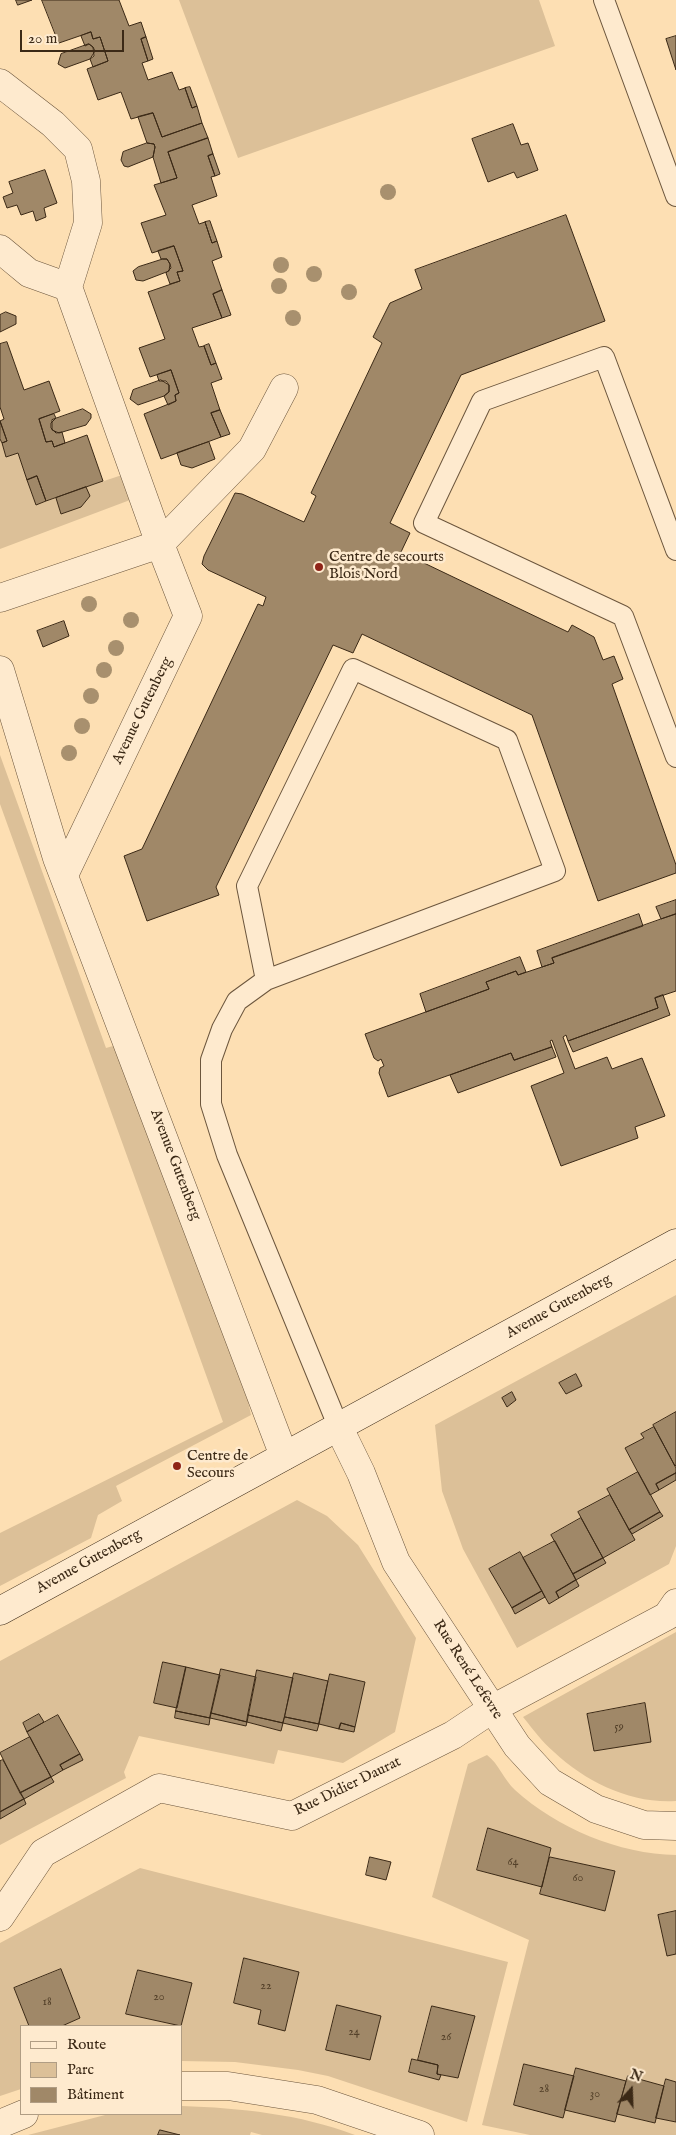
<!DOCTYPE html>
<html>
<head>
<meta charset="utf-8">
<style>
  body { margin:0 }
  #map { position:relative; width:676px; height:2135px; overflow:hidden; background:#fddfb3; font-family:"IM FELL English",serif }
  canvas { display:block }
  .legend { position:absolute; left:20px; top:2025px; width:162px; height:90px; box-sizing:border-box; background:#feeace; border:1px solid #b09d84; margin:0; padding:6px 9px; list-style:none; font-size:15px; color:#3b2916 }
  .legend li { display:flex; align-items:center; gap:10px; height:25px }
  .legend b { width:25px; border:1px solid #b09d84 }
  .north { position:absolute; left:606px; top:2065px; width:50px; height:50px; -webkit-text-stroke:4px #feeace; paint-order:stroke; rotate:20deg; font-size:14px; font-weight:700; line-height:20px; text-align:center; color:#3b2916 }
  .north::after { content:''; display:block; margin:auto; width:18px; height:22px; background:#3b2916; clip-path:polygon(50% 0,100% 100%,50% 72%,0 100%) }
  .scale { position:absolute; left:20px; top:30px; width:104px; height:22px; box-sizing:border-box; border:2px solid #3b2916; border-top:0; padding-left:6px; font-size:15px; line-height:18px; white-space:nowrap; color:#3b2916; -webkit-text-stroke:4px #feeace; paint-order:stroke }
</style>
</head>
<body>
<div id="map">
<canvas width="676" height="2135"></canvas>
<ul class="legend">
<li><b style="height:6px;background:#feeace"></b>Route</li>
<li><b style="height:14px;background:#dcc098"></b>Parc</li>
<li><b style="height:14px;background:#a08868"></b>Bâtiment</li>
</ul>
<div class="north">N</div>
<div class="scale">20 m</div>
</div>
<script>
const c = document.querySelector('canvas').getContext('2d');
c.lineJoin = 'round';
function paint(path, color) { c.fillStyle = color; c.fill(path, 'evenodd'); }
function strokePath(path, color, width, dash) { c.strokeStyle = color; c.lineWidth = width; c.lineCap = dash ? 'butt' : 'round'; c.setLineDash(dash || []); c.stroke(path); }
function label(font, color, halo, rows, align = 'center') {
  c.font = font + ' "IM FELL English",serif'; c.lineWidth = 5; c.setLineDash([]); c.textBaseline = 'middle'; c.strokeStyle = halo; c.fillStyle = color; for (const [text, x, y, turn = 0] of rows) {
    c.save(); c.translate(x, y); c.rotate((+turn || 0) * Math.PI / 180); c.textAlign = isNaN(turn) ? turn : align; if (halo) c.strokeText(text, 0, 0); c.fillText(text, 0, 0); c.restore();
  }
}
paint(new Path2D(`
  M179,0H539L555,46L238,158Z
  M0,439L6,456L18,453L36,505L56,498L61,514L81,507L89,496L86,487L122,475L130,500L0,549Z
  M0,755L106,1048L120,1044L248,1401L251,1415L116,1486L122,1501L98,1515L91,1538L0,1586V1533L223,1422L0,804Z
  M676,1295V1412L653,1425L654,1427L642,1434L644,1438L625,1448L638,1472L607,1489L610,1495L579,1512L581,1518L552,1534L555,1541L523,1558L519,1552L490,1569L515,1613L545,1597L549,1604L579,1586L576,1580L606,1563L603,1558L635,1541L632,1534L662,1517L650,1495L676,1480V1546L669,1564L517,1648L463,1549L442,1491L435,1425ZM576,1374L582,1386L566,1394L559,1384Z
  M297,1500L327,1516L358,1545L416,1638L395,1732L343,1763L278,1750L274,1764L139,1736L124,1772L126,1778L0,1845V1819L26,1804L24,1799L54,1782L51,1777L83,1759L58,1715L44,1722L39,1714L23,1723L30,1737L0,1753V1661ZM221,1669L256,1677L293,1678L294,1673L328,1681L330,1674L365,1682L354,1732L319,1724L317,1731L283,1723L281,1731L247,1722L246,1726L210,1718L208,1725L175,1718L177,1708L154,1703L220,1675Z
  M676,1632V1801C631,1804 586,1782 554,1752C542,1742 533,1729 523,1717ZM645,1703L651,1741L594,1751L587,1714Z
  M487,1755C499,1764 504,1780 515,1790C557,1828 619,1854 676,1855V2082L666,2080L664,2086L628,2076L626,2081L576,2068L574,2076L525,2064L514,2105L565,2110L615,2122L617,2114L654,2123L656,2118L676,2122V2135H530L482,2125L529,1940L432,1897L468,1764ZM488,1828L551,1848L550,1857L615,1871L605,1911L541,1894L542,1887L477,1870Z
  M140,1868L508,1962L467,2122L328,2076L298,2070L235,2062L181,2061V2026H62L80,2018L60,1969L14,1988L29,2026H21V2089L0,2096V1943ZM245,1958L299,1972L285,2030L261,2010L234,2003ZM138,1970L191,1983L181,2026L126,2014ZM432,2006L474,2016L458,2078L441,2075L439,2080L409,2072L412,2059L418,2060ZM381,2017L370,2060L327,2049Z
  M182,2106C240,2108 300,2114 355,2135H262L251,2132L250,2135H180L160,2130L158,2135H28L109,2114H181Z`), '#dcc098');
const building = new Path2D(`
  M16,0H32L18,5Z
  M42,0H119L129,26L141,22L146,37L141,39L148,61L142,63L148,80L172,72L179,90L185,88L192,108L197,106L202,123L162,137L153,113L131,119L121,92L98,100L87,69L108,61L100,37L93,39L91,32L59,43Z
  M91,32L93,39L100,37L108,61L93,67L90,59L94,56L93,47L89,44L85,46L81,36Z
  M676,36V70L666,39Z
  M146,37L153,59L148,61L141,39Z
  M89,44L93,47L95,51L90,59L65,68L58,64L61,54Z
  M190,87L197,106L192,108L185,88Z
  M153,113L162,137L202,123L208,138L168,152L177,178L161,183L153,157L155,147L154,144L147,143L138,117Z
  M513,124L521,145L528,143L538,170L517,178L514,172L488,182L472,139Z
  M208,138L213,154L208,156L215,176L211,177L217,196L192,205L199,224L205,222L212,243L217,241L222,257L212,261L222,290L213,294L222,318L192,328L199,347L204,346L211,365L216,363L222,379L211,383L220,410L211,413L221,437L161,459L144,414L176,401L175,395L179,393L171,370L150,377L139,348L165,339L148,292L180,281L177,272L183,271L174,246L152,253L141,223L166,215L154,185L177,178L168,152Z
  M147,143L154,144L155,147L153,157L128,167L124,166L121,160L123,152Z
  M213,154L220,174L215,176L208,156Z
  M45,170L57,203L44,208L46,217L36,221L33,211L21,215L17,205L7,208L3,197L13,193L9,182Z
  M566,215L605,321L461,375L390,523L410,533L401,552L568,632L572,625L594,637L603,660L614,656L623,679L612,684L676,865V873L598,901L532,715L362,634L353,653L333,645L216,887L219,895L147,921L124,856L142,849L258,604L263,606L266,597L208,570L202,564L204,556L235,493L242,494L304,522L316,496L311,493L382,343L373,337L390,303L422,289L415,270Z
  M210,221L217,241L212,243L205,222Z
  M174,246L183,271L177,272L180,281L170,284L166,273L171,268L170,264L167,259H161L158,251Z
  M163,259H167L170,264L169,271L143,281L136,280L133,271L138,267Z
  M222,290L231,315L222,318L213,294Z
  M6,312L16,316V324L0,332V315Z
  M7,342L24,390L49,381L60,411L39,419L46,442L52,441L54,447L87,435L103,481L46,501L37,476L27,480L18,453L6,457L2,443L7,441L0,421L4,419L0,407V344Z
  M209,344L216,363L211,365L204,346Z
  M171,370L179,393L175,395L176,401L168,405L164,396L169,392V385L166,381H159L157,375Z
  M161,380L169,385V392L164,396L138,405L130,399L133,390Z
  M83,409L91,414V418L86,425L59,433L52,430V420Z
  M220,410L230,434L221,437L211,413Z
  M54,414L56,418L51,423V428L56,433L62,432L65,443L54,447L52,441L46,442L39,419Z
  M0,421L7,441L2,443L0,439Z
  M209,442L215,459L192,468L181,465L177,453Z
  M37,476L46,501L36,505L27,480Z
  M86,487L90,496L81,507L61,514L56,498Z
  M64,621L69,636L43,647L37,631Z
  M676,900V914L661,919L656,907Z
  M639,914L643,926L552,958L554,963L542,967L537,951Z
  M676,914V991L655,998L658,1008L568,1041L566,1035L563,1037L575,1069L607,1057L612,1069L642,1058L665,1116L635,1127L638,1138L561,1166L531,1086L564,1073L552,1040L550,1041L552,1047L514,1060L511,1053L388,1097L379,1073L380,1068L384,1066L381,1059L378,1061L374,1058L365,1034L489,989L486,982L516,971L518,975L554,963L552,958Z
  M520,957L526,972L518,975L516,971L486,982L489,989L426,1012L420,994Z
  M663,995L670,1015L573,1052L568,1041L658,1008L655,998Z
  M552,1047L556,1057L458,1093L450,1075L511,1053L514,1060Z
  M576,1374L582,1386L566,1394L559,1383Z
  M512,1392L516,1400L507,1407L502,1398Z
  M676,1412V1465L675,1466L653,1425Z
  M654,1427L676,1468V1473L656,1484L659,1490L650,1495L625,1448L644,1438L641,1434Z
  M638,1472L660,1512L629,1530L607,1489Z
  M676,1473V1480L659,1490L656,1484Z
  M610,1495L635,1540L603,1558L578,1512Z
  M660,1512L663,1516L632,1534L629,1530Z
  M581,1518L603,1558L573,1574L551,1535Z
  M555,1541L576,1580L556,1592L559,1598L549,1604L523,1558Z
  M520,1552L542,1591L512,1608L489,1569Z
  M603,1558L606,1563L576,1580L573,1574Z
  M576,1580L579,1586L559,1598L556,1592Z
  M542,1591L545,1597L515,1614L512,1608Z
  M163,1662L186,1667L177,1708L154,1703Z
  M186,1667L220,1675L210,1718L176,1711Z
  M221,1669L256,1677L247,1722L211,1713Z
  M257,1670L293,1678L283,1723L248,1715Z
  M294,1673L328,1681L319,1724L285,1717Z
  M330,1674L365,1682L355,1727L341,1723L339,1729L319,1724Z
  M645,1703L651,1742L594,1751L587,1714Z
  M176,1711L210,1718L209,1725L175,1718Z
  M211,1713L247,1722L246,1726L210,1718Z
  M39,1714L44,1722L27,1732L23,1723Z
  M58,1715L80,1754L60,1765L63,1770L51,1777L27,1732Z
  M248,1715L283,1723L281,1731L247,1722Z
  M285,1717L319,1724L317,1731L283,1723Z
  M341,1723L355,1727L354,1732L339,1729Z
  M30,1737L51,1777L20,1793L0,1753Z
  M80,1754L83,1760L63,1770L60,1765Z
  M3,1760L24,1799L0,1812V1761Z
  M51,1777L54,1782L24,1799L20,1793Z
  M24,1799L26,1804L0,1819V1812Z
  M488,1828L551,1848L542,1887L477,1870Z
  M370,1857L391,1862L386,1880L366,1875Z
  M550,1857L615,1871L605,1911L540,1894Z
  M676,1911V1954L667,1956L658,1915Z
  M244,1958L299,1972L285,2031L258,2024L261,2010L234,2003Z
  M61,1969L80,2018L62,2026H29L14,1988Z
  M138,1970L192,1983L181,2026L126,2014Z
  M337,2005L381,2016L370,2060L326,2050Z
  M432,2006L475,2016L458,2078L437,2074L438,2065L418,2060Z
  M412,2059L438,2065L437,2074L441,2075L439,2080L409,2072Z
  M524,2064L574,2076L563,2118L514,2105Z
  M576,2068L626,2081L615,2122L565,2110Z
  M628,2076L664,2086L655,2123L617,2114Z
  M666,2079L676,2082V2122L656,2118Z
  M160,2130L180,2135H158Z`);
paint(building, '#a08868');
strokePath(building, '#3b2916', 1);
const lane = new Path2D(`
  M604,0L676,196
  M676,550L604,357L482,401L424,523L623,616L676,757
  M266,980L247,886L353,669L507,740L555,871L266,980L237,1001L222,1029L211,1060V1104L227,1155L339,1428`);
const street = new Path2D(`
  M0,83L53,124L78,149L86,181L88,223L68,287L160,544L252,449L284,388
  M0,249L29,273L68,287
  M0,598L160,544L188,616L64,875
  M0,670L57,858L284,1456
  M339,1428L361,1473L396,1562L517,1746L550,1782L596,1809L644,1825L676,1826
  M0,1917L43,1853L159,1788L292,1816L453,1735L492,1709L667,1616L676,1603
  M181,2086H228L317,2100L420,2135
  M0,2124L24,2114`);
const secondary = new Path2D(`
  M0,1611L676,1243`);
strokePath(lane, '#6c563d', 22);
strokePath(street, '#6c563d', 29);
strokePath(secondary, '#3b2916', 29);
strokePath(lane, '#feeace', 20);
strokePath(street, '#feeace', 28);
strokePath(secondary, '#feeace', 28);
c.fillStyle = '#a8906e';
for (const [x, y] of [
  [388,192],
  [281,265],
  [314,274],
  [279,286],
  [349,292],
  [293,318],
  [89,604],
  [131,620],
  [116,648],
  [104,670],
  [91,696],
  [82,726],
  [69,753]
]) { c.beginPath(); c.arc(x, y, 8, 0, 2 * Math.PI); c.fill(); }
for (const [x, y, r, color] of [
  [319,567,5,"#8f2418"],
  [177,1466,5,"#8f2418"]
]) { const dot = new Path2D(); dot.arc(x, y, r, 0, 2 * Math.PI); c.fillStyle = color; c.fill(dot); strokePath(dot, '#feeace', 2); }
label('12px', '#54412a', null, [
  ["59",619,1728],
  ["64",513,1863],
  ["60",578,1879],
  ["22",266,1987],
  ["20",159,1998],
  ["18",47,2003],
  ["24",354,2033],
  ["26",446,2038],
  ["28",544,2090],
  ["30",595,2095]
]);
label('15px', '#3b2916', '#feeace', [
  ["Centre de secourts",329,558],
  ["Blois Nord",329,575],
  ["Centre de",187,1457],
  ["Secours",187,1474]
], 'left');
label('15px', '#3b2916', '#feeace', [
  ["Avenue Gutenberg",143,711,-64],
  ["Avenue Gutenberg",175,1165,69],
  ["Avenue Gutenberg",559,1307,-29],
  ["Avenue Gutenberg",89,1562,-29],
  ["Rue René Lefevre",467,1670,57],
  ["Rue Didier Daurat",348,1787,-26]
]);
</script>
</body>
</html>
